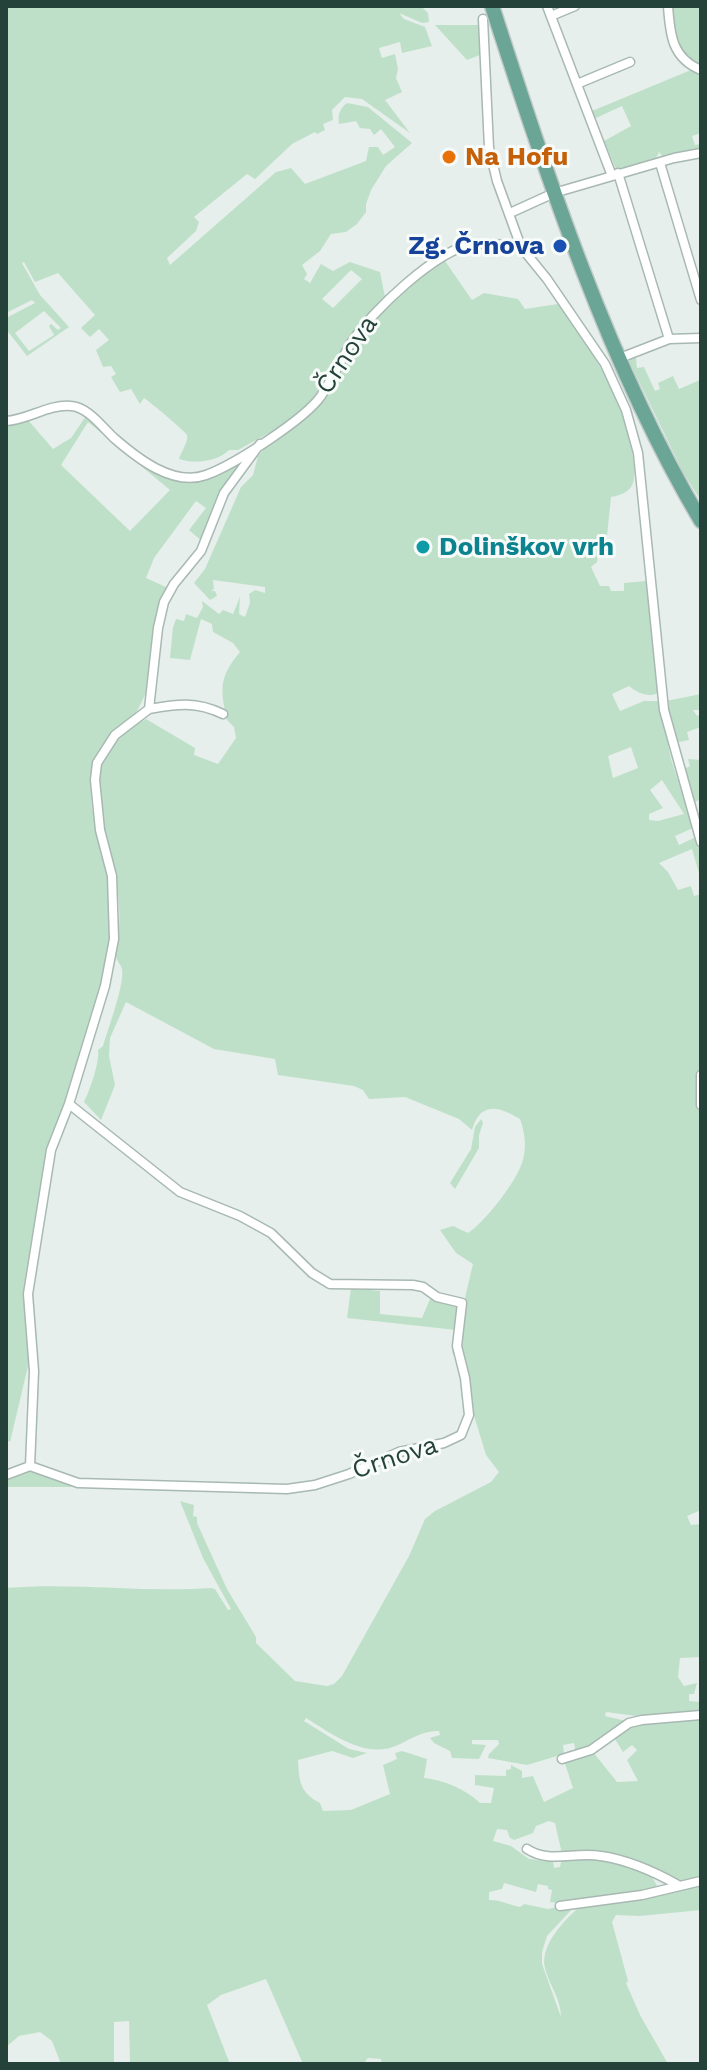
<!DOCTYPE html>
<html>
<head>
<meta charset="utf-8">
<style>
  body { margin:0 }
  #map { position:relative; width:707px; height:2070px; overflow:hidden; background:#e6efeb; font-family:"Work Sans",sans-serif }
  canvas { display:block }
  .frame { position:absolute; inset:0; border:8px solid #24423a; pointer-events:none }
</style>
</head>
<body>
<div id="map">
<canvas width="707" height="2070"></canvas>
<div class="frame"></div>
</div>
<script>
const c = document.querySelector('canvas').getContext('2d');
c.lineJoin = 'round';
function paint(path, color) { c.fillStyle = color; c.fill(path, 'evenodd'); }
function strokePath(path, color, width, dash) { c.strokeStyle = color; c.lineWidth = width; c.lineCap = dash ? 'butt' : 'round'; c.setLineDash(dash || []); c.stroke(path); }
function label(font, color, halo, rows, align = 'center') {
  c.font = font + ' "Work Sans",sans-serif'; c.lineWidth = 6; c.setLineDash([]); c.textBaseline = 'middle'; c.strokeStyle = halo; c.fillStyle = color; for (const [text, x, y, turn = 0] of rows) {
    c.save(); c.translate(x, y); c.rotate((+turn || 0) * Math.PI / 180); c.textAlign = isNaN(turn) ? turn : align; if (halo) c.strokeText(text, 0, 0); c.fillText(text, 0, 0); c.restore();
  }
}
paint(new Path2D(`
  M6,6H421L428,13L429,22L422,23L399,13L404,19L425,27L432,46L402,53L400,42L379,48L382,58L395,54L398,69L396,78L402,92L385,100L410,133L362,99L345,97L332,110L333,120L323,124L325,130L317,134L315,132L292,144L255,179L247,174L194,217L199,222L196,231L167,258L170,265L276,172L291,168L305,184L366,161L369,147H378L383,155L395,147L381,129L374,135L370,129L360,128L356,121L339,124C338,115 339,109 347,103L368,107L412,143L386,166L371,190L366,204V212L357,224L346,232L331,234L320,251L302,265L307,274L304,279L310,283L321,264L333,271L350,262L380,272L385,297L360,325L310,403L280,427L238,450H229C217,462 194,464 179,459C181,452 189,440 187,435C186,432 149,401 144,398L140,404L131,389L120,392L111,377L116,374L111,366L103,367L96,350L109,340L99,329L90,337L81,328L95,315L58,273L35,282L24,262L22,263L40,295L69,327L27,356L6,329V318L35,303L32,300L6,313ZM351,270L362,279L333,308L322,299ZM44,311L61,328L58,330L51,324L49,326L54,335L29,351L15,333Z
  M672,6H701V67C676,52 674,33 672,6Z
  M435,25H480V55L467,60Z
  M691,70L701,73V133L692,136L695,145L701,144V149L663,157L659,152L655,161L616,169L604,141L631,126L622,106L596,118L592,111Z
  M445,261L472,300L484,293L518,299L525,309L558,304C594,355 623,394 633,457C636,480 636,493 611,497L607,536L599,548L597,562L591,567L600,586H609L611,591H624V583L646,581L658,693C649,698 637,693 629,686L612,694L620,711L644,701H659L671,759L693,828L675,836L679,845L696,837L701,853V880L692,849L659,863L668,872L678,890L691,886L694,896L701,894V1059L697,1087L701,1114V1510L687,1516L691,1525L701,1524V1657L680,1658L678,1677L684,1686L697,1683L694,1694H689V1701L701,1702V1712L644,1717L606,1712L605,1716L626,1721L595,1746L576,1753L574,1743L563,1745L564,1754L527,1765L488,1758L489,1754L499,1744L498,1740H472V1744L486,1745L479,1759L452,1758L450,1751L434,1743L430,1738L440,1735L439,1731C422,1731 413,1738 398,1745C366,1760 332,1734 306,1718L304,1721L349,1749L367,1753L353,1758L332,1751L298,1760C299,1781 300,1793 320,1803L323,1811L351,1810L390,1794L383,1765L397,1759L395,1753L402,1751L427,1759L424,1778C443,1780 466,1789 480,1803H491L494,1788L475,1785V1775L506,1776V1770L511,1769V1765L522,1771V1778L533,1776L544,1802L573,1788L564,1761L593,1752L617,1782L638,1781L627,1760L637,1750L632,1745L623,1752L613,1736L633,1724L701,1717V1879L680,1882L595,1853L584,1851L562,1854L555,1823L549,1821L536,1826L533,1833L514,1840L510,1838L507,1830L497,1829L493,1841L511,1846L529,1859L553,1861L554,1868L560,1867L562,1858C593,1852 622,1865 651,1875L657,1886L649,1892L558,1903L550,1902L552,1890L548,1889V1886L538,1884L536,1892L504,1883L502,1889L489,1892V1900C498,1899 510,1905 520,1907L524,1904L548,1909L571,1904L575,1906L547,1936L542,1952V1964L561,2017C561,1998 549,1985 545,1968C539,1945 567,1917 583,1904L644,1896L701,1883V1910L640,1916L616,1915L612,1922L628,1981L626,1983L640,2015L668,2064H382L381,2059L368,2058L363,2064H303L266,1979L221,1995L207,2005L230,2064H130L129,2021L114,2022V2064H61L52,2041L40,2032L19,2036L6,2047V1588C74,1582 144,1593 211,1588L215,1589L228,1610L231,1609L203,1558L180,1501L194,1505L193,1516L197,1517V1523L227,1589L256,1637V1643L295,1681L327,1686L334,1684L342,1676L409,1556L425,1519L435,1511L491,1482L499,1472L486,1455L472,1409L465,1398V1378L452,1352L456,1330L347,1318L351,1288L380,1291V1314L422,1318L430,1299L463,1306L473,1264L456,1253L440,1230L453,1226L468,1233C484,1223 516,1182 522,1163C527,1149 525,1133 520,1119C499,1106 480,1101 472,1130L459,1119L405,1097L369,1099L363,1090L354,1086L278,1075L275,1059L214,1049L126,1002L110,1038L109,1056L115,1085L101,1120L84,1102C90,1090 100,1061 98,1050L103,1046C108,1029 125,983 122,969C120,963 115,959 115,953C115,945 118,936 119,928C120,914 119,900 117,886C108,815 64,765 146,719L195,748L194,755L218,764L236,738L234,727L227,720C220,689 219,677 240,652L233,643L213,632L212,624L201,619L190,660L170,658L173,627L176,619L184,621L186,614L197,618L203,607L202,601L219,614L223,610L233,614L240,597L239,614L245,617L250,603L249,594L255,590L265,593V587L213,580L214,589L211,591H215L217,596L210,600L194,583L205,569L241,487L253,475L258,456L266,447L319,403L351,346L375,314L406,286ZM631,747L638,768L613,778L608,756ZM662,780L684,814L658,821L649,820V814L663,808L650,790Z
  M634,356L636,358L637,368L644,367L655,391L660,389L658,383L673,376L679,389L700,380L701,382V501L683,472L629,361Z
  M86,416C110,437 165,485 197,481C216,479 232,467 247,456L221,492L203,542L189,530L206,508L196,501L154,558L146,578L168,588L149,687L136,713L102,745L95,760L91,786L92,808L107,867L111,936L102,983L43,1169L24,1287L29,1362L10,1442L6,1440V425L28,420L53,449L71,438ZM88,422L170,490L130,531L61,465Z
  M701,694V710H693L697,716L701,714V727L687,732L689,740L674,743L666,701Z
  M688,759L701,760V799L693,803L682,770L690,766Z
  M481,1119L483,1123L479,1135V1148L455,1189L450,1183L471,1149L475,1127Z
  M29,1471C46,1473 60,1481 76,1484L70,1487H6V1479Z`), '#bfe0c8');
const street = new Path2D(`
  M547,6L612,176
  M668,6C670,35 672,58 701,70
  M551,16L575,6
  M483,19L489,148L497,181L521,247L547,279L605,364L626,410L638,453L664,710L701,842
  M577,84L630,62
  M660,163L701,300
  M618,173L669,339
  M510,213L554,193L674,158L701,153
  M620,358L669,339L701,338
  M6,421C28,420 48,404 71,406C88,407 102,427 114,438C137,458 173,487 206,475C234,465 305,419 321,396C332,379 341,360 351,343C371,312 436,250 473,244C489,242 505,245 521,247
  M149,709C177,704 196,701 223,714
  M701,1075V1105
  M30,1466L78,1483L287,1489L315,1485L349,1474L399,1452L444,1443L461,1435L469,1415L465,1378L457,1346L462,1303L437,1297L423,1287L413,1285L330,1284L312,1273L271,1233L240,1216L180,1192L69,1104
  M6,1475L30,1466L34,1371L28,1294L51,1150L69,1104L105,986L114,939L112,876L100,830L95,780L97,763L115,735L149,709L158,628L164,602L174,584L201,551L224,493L260,444
  M562,1759L591,1750L629,1723L642,1720L701,1715
  M527,1849C550,1864 575,1851 601,1856C628,1860 655,1872 678,1885
  M560,1906L642,1895L701,1881`);
const primary = new Path2D(`
  M492,6C548,179 608,364 701,521`);
strokePath(street, '#a8b8b2', 11);
strokePath(primary, '#c2cac8', 17);
strokePath(street, '#fff', 8);
strokePath(primary, '#6aa596', 14);
for (const [x, y, r, color] of [
  [449,157,8,"#e8710a"],
  [560,246,8,"#1a4fb4"],
  [423,547,8,"#0f9aa8"]
]) { const dot = new Path2D(); dot.arc(x, y, r, 0, 2 * Math.PI); c.fillStyle = color; c.fill(dot); strokePath(dot, '#f7fbf9', 3); }
label('bold 26px', '#c56008', '#f7fbf9', [
  ["Na Hofu",465,157]
], 'left');
label('bold 26px', '#164399', '#f7fbf9', [
  ["Zg. Črnova",544,246]
], 'right');
label('26px', '#24423a', '#f7fbf9', [
  ["Črnova",347,355,-56],
  ["Črnova",395,1458,-18]
]);
label('bold 26px', '#0d838f', '#f7fbf9', [
  ["Dolinškov vrh",439,547]
], 'left');
</script>
</body>
</html>
